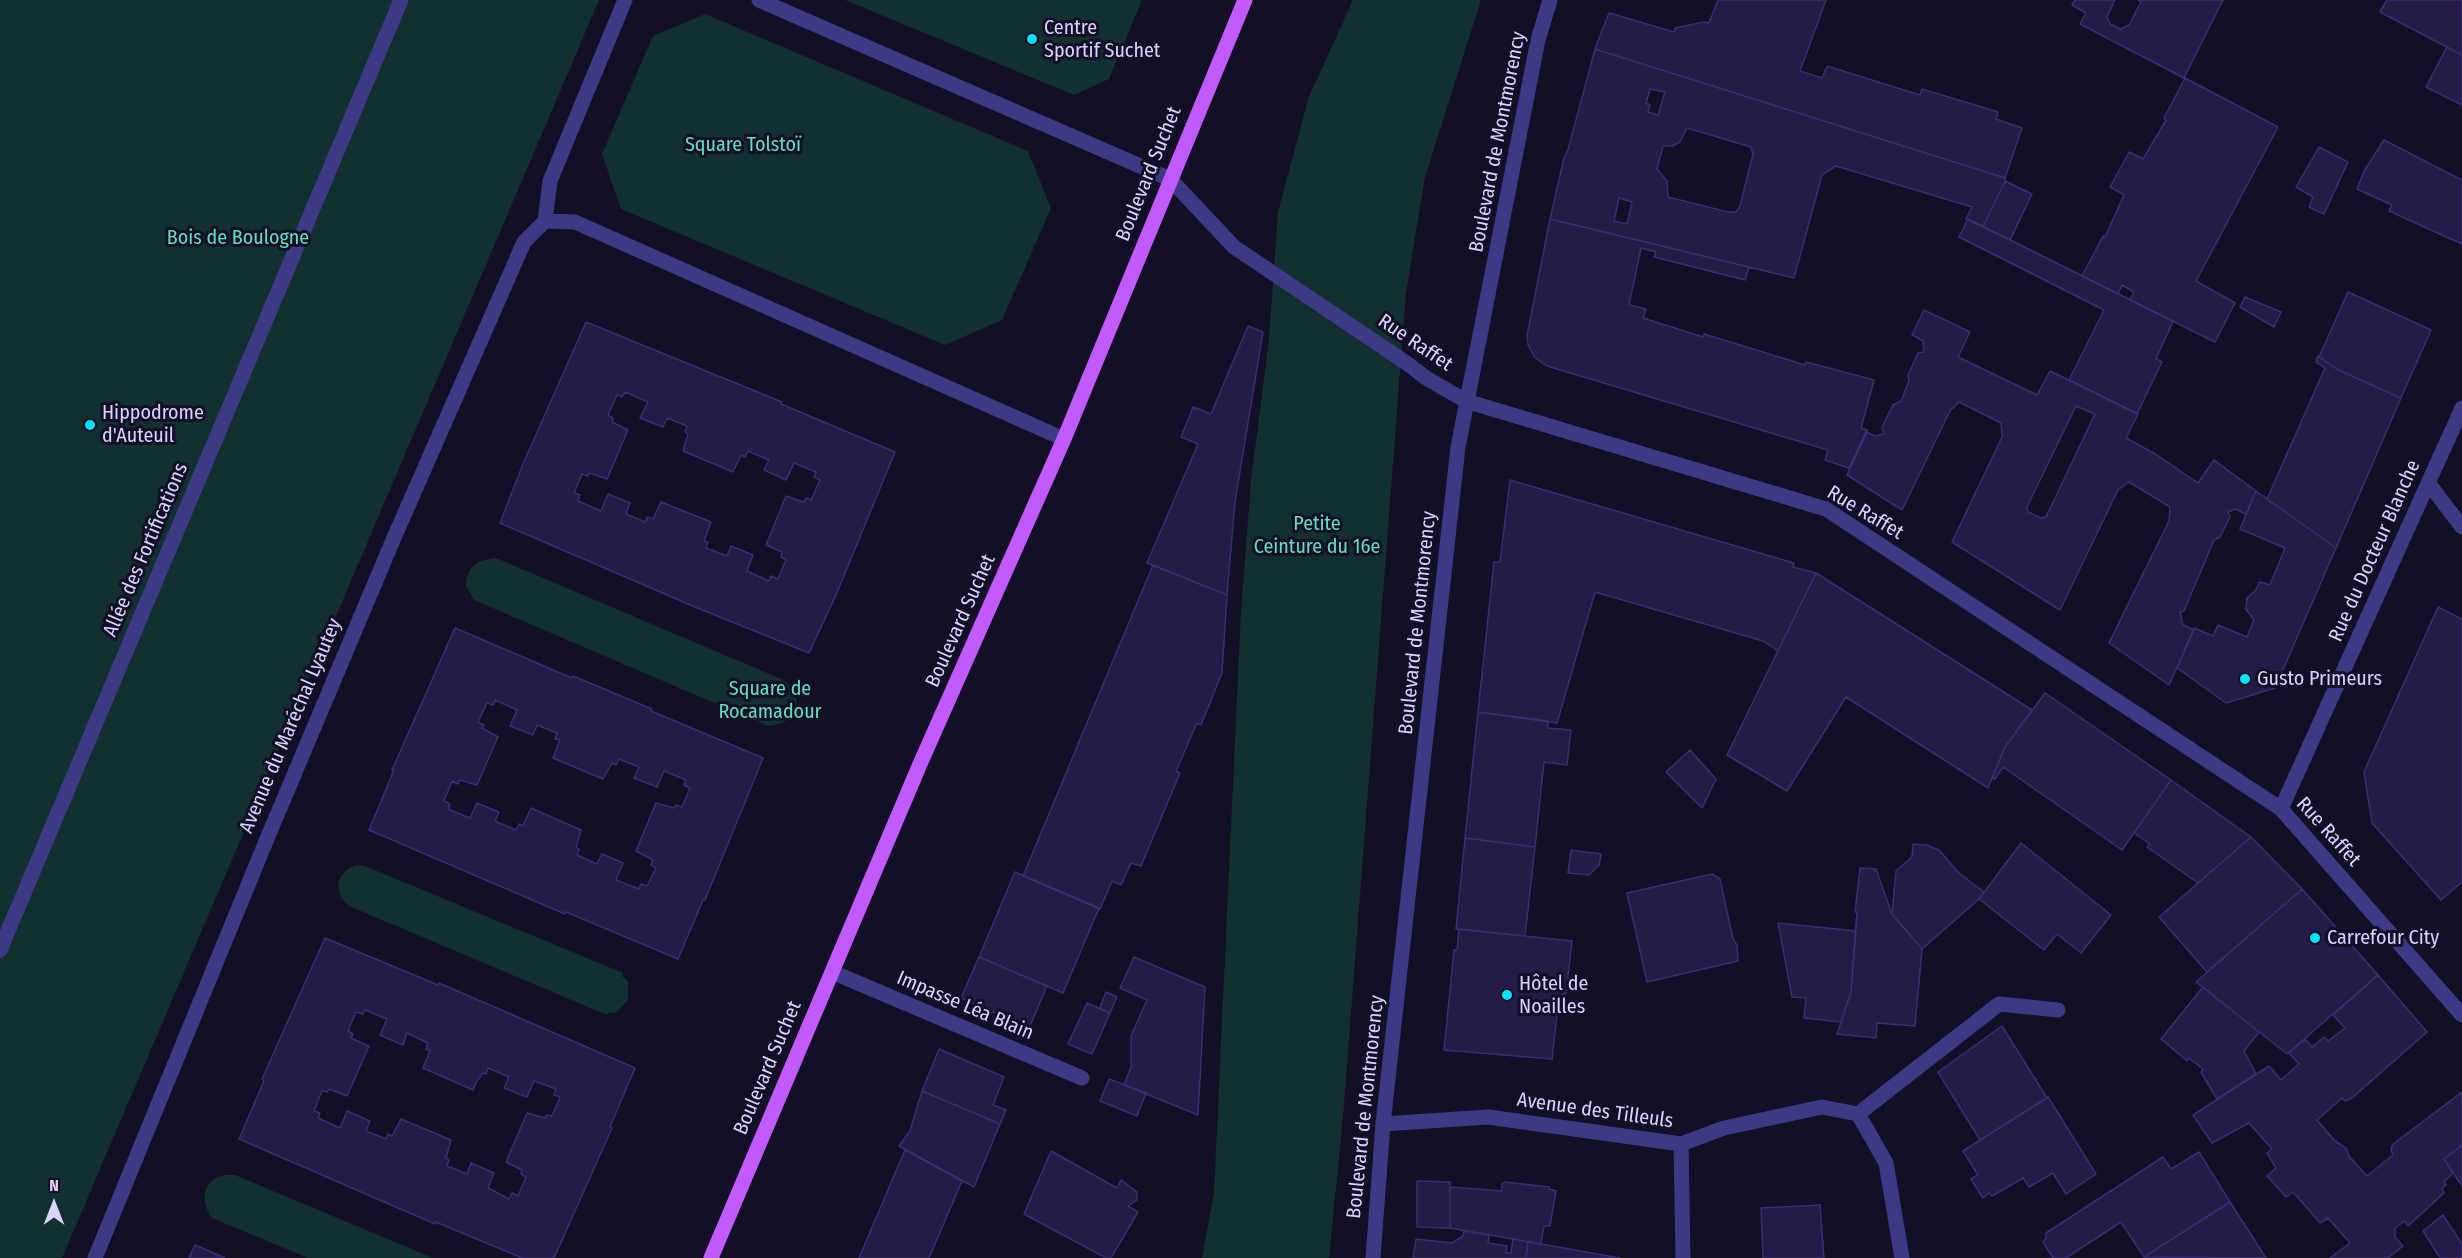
<!DOCTYPE html>
<html>
<head>
<meta charset="utf-8">
<style>
  body { margin:0 }
  #map { position:relative; width:2462px; height:1258px; overflow:hidden; background:#130f26; font-family:"Fira Sans Condensed",sans-serif }
  canvas { display:block }
  .north { position:absolute; left:24px; top:1174px; width:60px; height:60px; -webkit-text-stroke:4px #130f26; paint-order:stroke; rotate:0deg; font-size:16px; font-weight:700; line-height:24px; text-align:center; color:#d9d4ff }
  .north::after { content:''; display:block; margin:auto; width:21px; height:27px; background:#d9d4ff; clip-path:polygon(50% 0,100% 100%,50% 72%,0 100%) }
</style>
</head>
<body>
<div id="map">
<canvas width="2462" height="1258"></canvas>
<div class="north">N</div>
</div>
<script>
const c = document.querySelector('canvas').getContext('2d');
c.lineJoin = 'round';
function paint(path, color) { c.fillStyle = color; c.fill(path, 'evenodd'); }
function strokePath(path, color, width, dash) { c.strokeStyle = color; c.lineWidth = width; c.lineCap = dash ? 'butt' : 'round'; c.setLineDash(dash || []); c.stroke(path); }
function label(font, color, halo, rows, align = 'center') {
  c.font = font + ' "Fira Sans Condensed",sans-serif'; c.lineWidth = 6; c.setLineDash([]); c.textBaseline = 'middle'; c.strokeStyle = halo; c.fillStyle = color; for (const [text, x, y, turn = 0] of rows) {
    c.save(); c.translate(x, y); c.rotate((+turn || 0) * Math.PI / 180); c.textAlign = isNaN(turn) ? turn : align; if (halo) c.strokeText(text, 0, 0); c.fillText(text, 0, 0); c.restore();
  }
}
paint(new Path2D(`
  M0,0H599L62,1258H0Z
  M845,0H1142L1109,79L1074,95Z
  M1353,0H1481L1425,177L1406,293L1343,1118L1329,1258H1202L1214,1193L1241,611L1251,480L1269,340L1278,212L1308,99Z
  M705,14L1028,151L1051,208L1002,320L945,345L621,209L602,154L653,36Z
  M496,558L786,681C807,702 795,724 768,726L474,600L466,586C467,566 477,560 496,558Z
  M356,865L365,866L623,973L622,976L628,981V1000L617,1012L608,1013L607,1015L349,906C333,892 335,873 356,865Z
  M224,1175H235L433,1258H308L212,1218C200,1202 202,1180 224,1175Z`), '#12302f');
const building = new Path2D(`
  M1718,0H1826L1800,71L1822,78L1827,66L1920,95L1922,89L1998,112L1996,119L2022,128L2005,178L1595,49L1609,13L1674,32L1675,28L1704,22L1709,23Z
  M2075,0H2115L2107,17L2110,24L2121,29L2129,25L2141,2L2138,0H2223L2184,78L2080,24L2086,13L2072,5Z
  M2387,0H2462V55L2380,12Z
  M2447,47L2462,55V105L2426,87Z
  M1595,49L2005,178V181L1983,227L1966,219L1972,207L1836,166L1822,175L1794,278L1550,219L1564,158L1568,150ZM1650,89L1665,92L1658,115L1648,112L1650,105L1646,103ZM1687,128L1751,147L1753,154L1740,206L1736,212H1728L1668,197L1667,181L1657,169L1663,146H1672L1680,142ZM1619,198L1632,202L1627,224L1614,221Z
  M2185,78L2278,127L2196,281L2235,303L2215,342L2130,300L2134,292L2122,285L2118,294L2082,276L2103,236L2105,237L2124,195L2110,187L2129,152L2143,159L2166,120L2164,118Z
  M2384,140L2462,180V244L2389,211L2392,205L2357,189L2364,171Z
  M2319,147L2348,162L2324,214L2309,207L2313,197L2296,187Z
  M2005,181L2032,194L2010,240L1983,227Z
  M1550,219L1749,267L1745,280L1654,257L1656,252L1641,248L1629,305L1646,309L1643,318L1703,337L1704,334L1805,365L1806,362L1874,380L1861,428L1867,430L1849,468L1825,460L1828,450L1547,366L1535,358L1528,345L1527,336Z
  M1968,219L2173,321L2156,359L2162,362L2137,414L2069,380L2104,310L1959,237Z
  M2348,292L2431,330L2401,398L2338,370L2319,357Z
  M2245,297L2281,312L2274,327L2240,307Z
  M1924,310L1970,332L1958,357L2037,395L2050,371L2138,414L2126,438L2157,455L2198,483L2214,460L2256,491L2246,514L2235,509L2228,512L2230,517L2220,537L2214,540L2184,611L2180,612L2183,625L2194,630L2169,685L2109,643L2169,521L2170,507L2129,482L2118,490L2060,610L1952,542L2002,437L2001,423L1959,402L1950,411L1902,510L1847,475L1867,432L1874,436L1884,434L1882,427L1893,405L1901,401L1909,381L1908,375L1918,353L1924,352L1923,341L1912,335ZM2076,406L2095,414L2046,517L2041,518L2028,512L2027,507Z
  M586,322L782,402L781,404L895,452L836,595L809,653L695,607L500,523L523,464ZM625,392L648,402L640,418L663,427L667,418L687,426L685,432L688,434L683,451L733,472L741,455L745,457L748,451L769,460L764,470L786,480L794,463L816,472L814,477L820,480L811,500L806,498L804,502L786,496L766,545L782,552L781,557L786,560L778,579L771,576L769,581L747,571L753,555L731,546L727,556L706,548L708,542L704,541L711,522L661,502L653,519L648,517L645,522L626,514L630,503L608,494L601,511L578,501L580,495L574,493L582,474L588,476L589,473L607,479L628,430L612,422L613,418L608,415L617,395L622,397Z
  M1248,326L1263,332L1235,502L1227,595L1147,563L1198,444L1181,437L1193,407L1211,414Z
  M2318,356L2338,370L2401,398L2336,548L2267,499L2325,368L2316,362Z
  M1510,480L1794,563L1793,567L1816,573L1778,651L1763,641L1595,592L1557,723L1478,712L1494,562H1500Z
  M2256,491L2336,548L2275,688L2226,703L2177,668L2194,628L2213,636L2218,625L2247,637L2254,620L2246,609L2247,598L2255,591L2260,582L2270,585L2285,548L2240,529Z
  M1153,565L1227,595L1222,673L1201,725L1197,723L1176,771L1180,773L1141,866L1131,863L1121,885L1112,881L1100,909L1023,876Z
  M1816,573L2032,710L2005,747L1988,788L1846,697L1787,791L1727,755Z
  M2438,607L2462,619V882L2441,900L2372,823L2364,772Z
  M455,628L572,678L573,676L652,709L651,711L763,758L705,900H703L678,959L566,912L565,914L369,830L394,770H392ZM495,700L517,710L510,726L533,735L537,725L557,733L555,739L560,740L553,758L603,779L612,763L616,765L619,759L639,767L634,778L657,787L664,771L686,780L684,785L690,788L682,807L676,805L674,808L656,803L636,851L653,860L651,865L656,868L647,886L641,884L639,889L616,880L623,863L602,854L597,864L577,855L579,849L576,847L581,830L531,808L523,826L519,824L516,830L495,821L499,812L477,803L470,818L448,809L450,804L444,801L452,781L458,784L460,780L477,785L498,737L482,728L484,725L478,722L487,703L493,705Z
  M2045,693L2171,780L2122,850L2003,767L1995,779L1992,778L2005,747Z
  M1478,712L1548,721V728L1571,730L1567,765L1544,762L1535,847L1465,838Z
  M1690,750L1716,779L1702,808L1666,772Z
  M2171,780L2251,837L2198,883L2147,847L2150,844L2134,833Z
  M2251,837L2302,889L2207,972L2159,917Z
  M1465,838L1535,847L1525,936L1456,929Z
  M2021,843L2111,915L2081,953L2057,934L2044,950L1979,899Z
  M1913,844L1927,845L1939,850L1959,873L1984,892L1979,899L1922,949L1892,914L1896,871L1912,857Z
  M1571,850L1601,854L1599,865L1589,875L1568,873Z
  M1860,868L1876,869L1892,914L1922,949L1915,1026L1877,1023L1876,1038L1837,1034L1851,992L1857,912H1855Z
  M1015,872L1099,908L1063,993L979,957Z
  M1712,874L1720,879L1733,939L1737,945L1738,961L1647,982L1627,893Z
  M2302,889L2378,975L2287,1054L2196,982Z
  M1778,923L1856,931L1851,992L1841,1022L1804,1018L1806,998L1792,997Z
  M1459,929L1572,941L1566,993L1559,997L1552,1059L1444,1050L1454,950H1457Z
  M325,938L438,985L439,983L635,1068L610,1127L612,1128L554,1258H522L436,1222L435,1224L239,1139L264,1081L262,1079ZM365,1010L387,1019L380,1035L403,1045L407,1033L428,1043L426,1049L430,1051L423,1068L473,1090L477,1081L483,1073L486,1074L488,1068L509,1077L504,1088L527,1097L534,1081L556,1089L554,1095L560,1097L552,1116L546,1115L545,1118L527,1113L506,1162L522,1170L521,1174L526,1177L518,1196L512,1193L509,1199L488,1188L494,1173L471,1163L467,1174L447,1166L449,1160L446,1158L451,1140L401,1119L392,1136L388,1134L386,1139L366,1131L370,1121L347,1111L340,1128L318,1118L320,1113L314,1111L322,1091L327,1092L329,1089L347,1096L369,1046L351,1038L353,1034L348,1031L356,1012L363,1014Z
  M979,957L1047,986L1029,1028L961,998Z
  M1134,957L1205,987L1198,1115L1124,1085L1131,1067V1036L1147,1000L1120,988Z
  M2378,975L2427,1032L2352,1098L2345,1101L2342,1098L2317,1120L2335,1141L2346,1148L2349,1156L2367,1176L2393,1155L2391,1150L2393,1144L2462,1092V1145L2444,1159L2453,1173L2444,1182L2446,1185L2442,1188L2444,1193L2408,1226L2405,1221L2395,1228V1237L2403,1246L2388,1258H2330L2350,1243L2328,1218L2320,1223L2293,1192L2286,1197L2267,1176L2276,1168L2267,1153L2272,1149L2249,1123L2212,1143L2193,1115L2269,1066L2281,1080L2299,1064L2289,1053L2305,1039L2312,1047L2324,1037L2328,1041L2345,1028L2333,1015Z
  M2203,987L2259,1032L2244,1051L2256,1074L2217,1099L2201,1072L2203,1069L2189,1058L2187,1061L2161,1039Z
  M1106,992L1117,997L1110,1013L1100,1008Z
  M1087,1003L1110,1013L1092,1054L1068,1044Z
  M2002,1026L2047,1098L1980,1140L1938,1072Z
  M939,1049L1004,1077L993,1105L1006,1110L1000,1124L922,1091Z
  M1109,1079L1146,1093L1137,1116L1100,1101Z
  M922,1091L1000,1124L974,1187L899,1146L910,1131Z
  M2048,1097L2096,1174L2066,1194L2053,1173L2029,1187L2023,1178L1992,1196L1989,1193L1983,1198L1971,1179L1978,1175L1963,1151Z
  M2462,1145V1186L2444,1159Z
  M905,1150L962,1181L929,1258H859Z
  M1051,1151L1117,1188L1121,1180L1137,1192V1200L1128,1206L1138,1212L1111,1258H1106L1024,1214Z
  M2199,1152L2230,1202L2144,1257L2121,1222L2066,1258H2053L2043,1242L2046,1238V1233L2163,1157L2171,1169Z
  M1417,1181L1450,1182V1228L1417,1227Z
  M1505,1182L1549,1187V1189L1556,1191L1550,1226H1544L1541,1244L1450,1228V1187L1502,1191V1184Z
  M2230,1202L2266,1258L2144,1257Z
  M1820,1205L1824,1258H1763L1761,1208Z
  M2443,1215L2462,1244V1258H2440L2423,1231Z
  M1464,1231L1489,1235L1488,1243L1507,1246L1506,1253H1511L1513,1239L1528,1242L1526,1258H1413L1416,1239L1452,1243L1463,1236Z
  M1528,1242L1541,1244L1620,1258H1526Z
  M195,1245L225,1258H189Z`);
paint(building, '#241b47');
strokePath(building, '#3b2d73', 1.5);
strokePath(new Path2D(`
  M759,0L1170,179L1234,247L1408,364L1426,378L1466,401L1826,509L2281,809L2462,1015
  M545,221L575,222L1064,439
  M545,221L550,181L625,0
  M2429,484L2462,527
  M2281,809L2462,408
  M0,950L401,0
  M832,972L1082,1078
  M1858,1114L1999,1004L2058,1010
  M1383,1124L1488,1117L1681,1144L1724,1128L1822,1107L1858,1114L1886,1163L1902,1258
  M1681,1144L1683,1258
  M95,1258L264,846L393,540L524,242L545,221
  M1373,1258L1383,1124L1458,447L1538,40L1550,0`), '#3d3a85', 15);
strokePath(new Path2D(`
  M711,1258L920,764L1064,439L1245,0`), '#c25bff', 15);
for (const [x, y, r, color] of [
  [1032,39,6,"#00e5ff"],
  [90,425,6,"#00e5ff"],
  [2245,679,6,"#00e5ff"],
  [2315,938,6,"#00e5ff"],
  [1507,995,6,"#00e5ff"]
]) { const dot = new Path2D(); dot.arc(x, y, r, 0, 2 * Math.PI); c.fillStyle = color; c.fill(dot); strokePath(dot, '#130f26', 2); }
label('20px', '#d9d4ff', '#130f26', [
  ["Centre",1044,28],
  ["Sportif Suchet",1044,51],
  ["Hippodrome",102,413],
  ["d'Auteuil",102,436],
  ["Gusto Primeurs",2257,679],
  ["Carrefour City",2327,938],
  ["Hôtel de",1519,984],
  ["Noailles",1519,1007]
], 'left');
label('20px', '#d9d4ff', '#130f26', [
  ["Boulevard de Montmorency",1498,142,-79],
  ["Boulevard Suchet",1149,174,-68],
  ["Rue Raffet",1415,343,34],
  ["Rue Raffet",1865,513,31],
  ["Allée des Fortifications",146,550,-67],
  ["Rue du Docteur Blanche",2375,551,-66],
  ["Boulevard Suchet",961,621,-66],
  ["Boulevard de Montmorency",1418,623,-84],
  ["Avenue du Maréchal Lyautey",291,726,-67],
  ["Rue Raffet",2328,832,48],
  ["Impasse Léa Blain",965,1006,23],
  ["Boulevard Suchet",768,1068,-67],
  ["Boulevard de Montmorency",1366,1107,-84],
  ["Avenue des Tilleuls",1595,1111,8]
]);
label('20px', '#5fe0c0', '#130f26', [
  ["Square Tolstoï",743,145],
  ["Bois de Boulogne",238,238],
  ["Petite",1317,524],
  ["Ceinture du 16e",1317,547],
  ["Square de",770,689],
  ["Rocamadour",770,712]
]);
</script>
</body>
</html>
